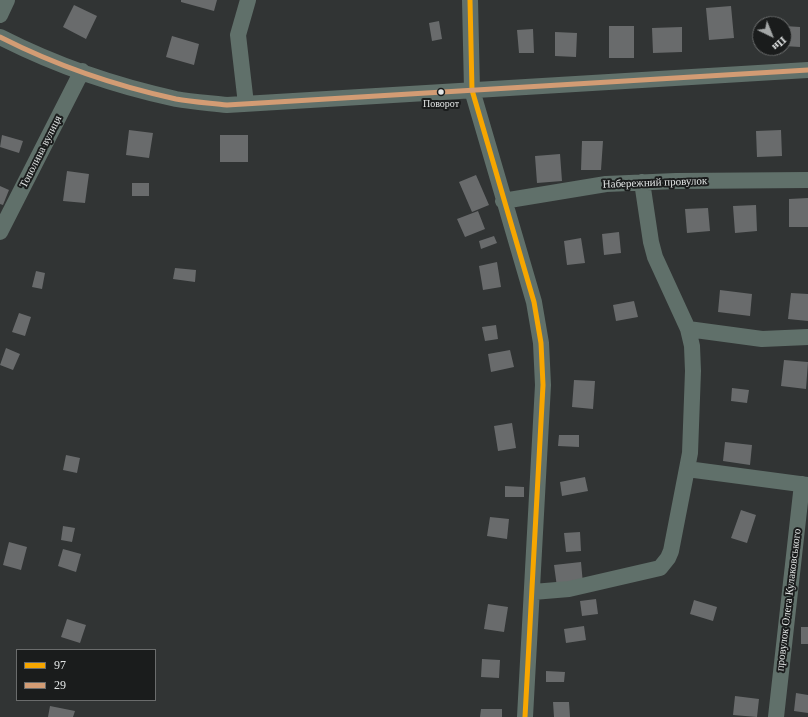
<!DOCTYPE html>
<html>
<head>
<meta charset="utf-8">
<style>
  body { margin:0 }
  #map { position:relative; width:808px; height:717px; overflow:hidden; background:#313434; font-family:"Times New Roman",serif }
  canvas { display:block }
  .legend { position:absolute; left:16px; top:649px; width:140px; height:52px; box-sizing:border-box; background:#1a1c1c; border:1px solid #6a6c6c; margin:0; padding:5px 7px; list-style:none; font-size:12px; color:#e2e5e5 }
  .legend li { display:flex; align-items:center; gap:8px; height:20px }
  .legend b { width:20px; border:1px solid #6a6c6c }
  .north { position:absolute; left:752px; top:16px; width:40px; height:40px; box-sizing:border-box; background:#1a1c1c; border:1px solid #6a6c6c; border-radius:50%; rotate:137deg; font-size:11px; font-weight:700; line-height:16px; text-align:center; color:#e2e5e5 }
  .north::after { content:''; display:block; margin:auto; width:14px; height:18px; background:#a4a7a7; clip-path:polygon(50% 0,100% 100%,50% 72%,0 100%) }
</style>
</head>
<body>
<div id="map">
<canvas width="808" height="717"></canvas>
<ul class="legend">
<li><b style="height:5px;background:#f7a600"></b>97</li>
<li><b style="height:5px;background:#d39c74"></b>29</li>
</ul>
<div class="north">Пн</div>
</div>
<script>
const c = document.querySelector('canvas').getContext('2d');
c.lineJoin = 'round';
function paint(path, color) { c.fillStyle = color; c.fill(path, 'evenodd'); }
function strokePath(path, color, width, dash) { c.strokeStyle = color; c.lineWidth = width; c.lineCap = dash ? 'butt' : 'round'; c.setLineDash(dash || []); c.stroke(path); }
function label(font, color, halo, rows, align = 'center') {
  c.font = font + ' "Times New Roman",serif'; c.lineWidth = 4; c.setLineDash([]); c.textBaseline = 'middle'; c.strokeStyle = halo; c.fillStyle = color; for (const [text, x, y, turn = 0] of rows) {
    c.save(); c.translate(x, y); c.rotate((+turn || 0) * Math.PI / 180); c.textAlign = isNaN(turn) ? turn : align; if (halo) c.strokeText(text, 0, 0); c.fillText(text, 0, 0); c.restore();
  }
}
paint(new Path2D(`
  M181,0H217L214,11L181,2Z
  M74,5L97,16L86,39L63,27Z
  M731,6L734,38L709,40L706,8Z
  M439,21L442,39L432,41L429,23Z
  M609,26H634V58H609Z
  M784,26L800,27V47L784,46Z
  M682,27V52L653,53L652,28Z
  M533,29L534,53H519L517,30Z
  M555,32L577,33L576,57L555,56Z
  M172,36L199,44L194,65L166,57Z
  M129,130L153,133L149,158L126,155Z
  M781,130L782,156L757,157L756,131Z
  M2,135L23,141L19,153L0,147Z
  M220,135H248V162H220Z
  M582,141H603L601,170H581Z
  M560,154L562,181L537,183L535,156Z
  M67,171L89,174L85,203L63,201Z
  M476,175L489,205L472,212L459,182Z
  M132,183H149V196H132Z
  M0,186L9,190L3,205L0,204Z
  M808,198V227H789V199Z
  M756,205L757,231L735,233L733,206Z
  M708,208L710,231L687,233L685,209Z
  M478,211L485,229L465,237L457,219Z
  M619,232L621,253L604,255L602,234Z
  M494,236L497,243L481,249L479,241Z
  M581,238L585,263L567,265L564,241Z
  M497,262L501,287L483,290L479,266Z
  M175,268L196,270L195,282L173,279Z
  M36,271L45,273L42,289L32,287Z
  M720,290L752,294L750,316L718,312Z
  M791,293L808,294V321L788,319Z
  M634,301L638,317L616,321L613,305Z
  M19,313L31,317L25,336L12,332Z
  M496,325L498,339L485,341L482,327Z
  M6,348L20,354L13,370L0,365Z
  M510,350L514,367L491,372L488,354Z
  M784,360L808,362L806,389L781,386Z
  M574,380L595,381L593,409L572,407Z
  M732,388L749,390L747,403L731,401Z
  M512,423L516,448L498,451L494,426Z
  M559,435H579V447L558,446Z
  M725,442L752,445L750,465L723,461Z
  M66,455L80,458L77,473L63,470Z
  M585,477L588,491L562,496L560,482Z
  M505,486L524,487V497H505Z
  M741,510L756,515L747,543L731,538Z
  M490,517L509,519L507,539L487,536Z
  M63,526L75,528L72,542L61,540Z
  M580,532L581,551L566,552L564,533Z
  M9,542L27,547L21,570L3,565Z
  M63,549L81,554L76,572L58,566Z
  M581,562L583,584L557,587L554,565Z
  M596,599L598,614L582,616L580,601Z
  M694,600L717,607L713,621L690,614Z
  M488,604L508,607L504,632L484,629Z
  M67,619L86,625L80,643L61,637Z
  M584,626L586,640L566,643L564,629Z
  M801,627H808V644H801Z
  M482,659L500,660L499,678L481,677Z
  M546,671L565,672L564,682H546Z
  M796,693L808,695V713L794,711Z
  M735,696L759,699L757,717L733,715Z
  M553,702H569L570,717H554Z
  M50,706L75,711L73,717H48Z
  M481,709H502V717H480Z`), '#696b6c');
strokePath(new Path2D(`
  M470,0L472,90L534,302L541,343L543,385L525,717
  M0,15L7,0
  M0,37C55,65 116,86 176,99C192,102 210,103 227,105L808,70
  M246,104L238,35L248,0
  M503,201L606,184L676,181L808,180
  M0,232L82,71
  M688,329L762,339L808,337
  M687,469L808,485
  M533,592L569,589L660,568L668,558L671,551L690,453L693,371L692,346L688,329L655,257L651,242L642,182
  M776,717L802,484`), '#60706a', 16);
strokePath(new Path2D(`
  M470,0L472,90L534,302L541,343L543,385L525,717`), '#f7a600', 5);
strokePath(new Path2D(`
  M0,37C55,65 116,86 176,99C192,102 210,103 227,105L808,70`), '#d39c74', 5);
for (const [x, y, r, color] of [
  [441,92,3.5,"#e2e5e5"]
]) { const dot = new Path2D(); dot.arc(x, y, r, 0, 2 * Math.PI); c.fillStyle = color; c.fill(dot); strokePath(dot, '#1a1c1c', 1.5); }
label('10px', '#e2e5e5', '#1a1c1c', [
  ["Поворот",441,104]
]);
label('11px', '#e2e5e5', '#1a1c1c', [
  ["Тополина вулиця",41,152,-63],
  ["Набережний провулок",655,183,-2],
  ["провулок Олега Кулаковського",789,600,-83]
]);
</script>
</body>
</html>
